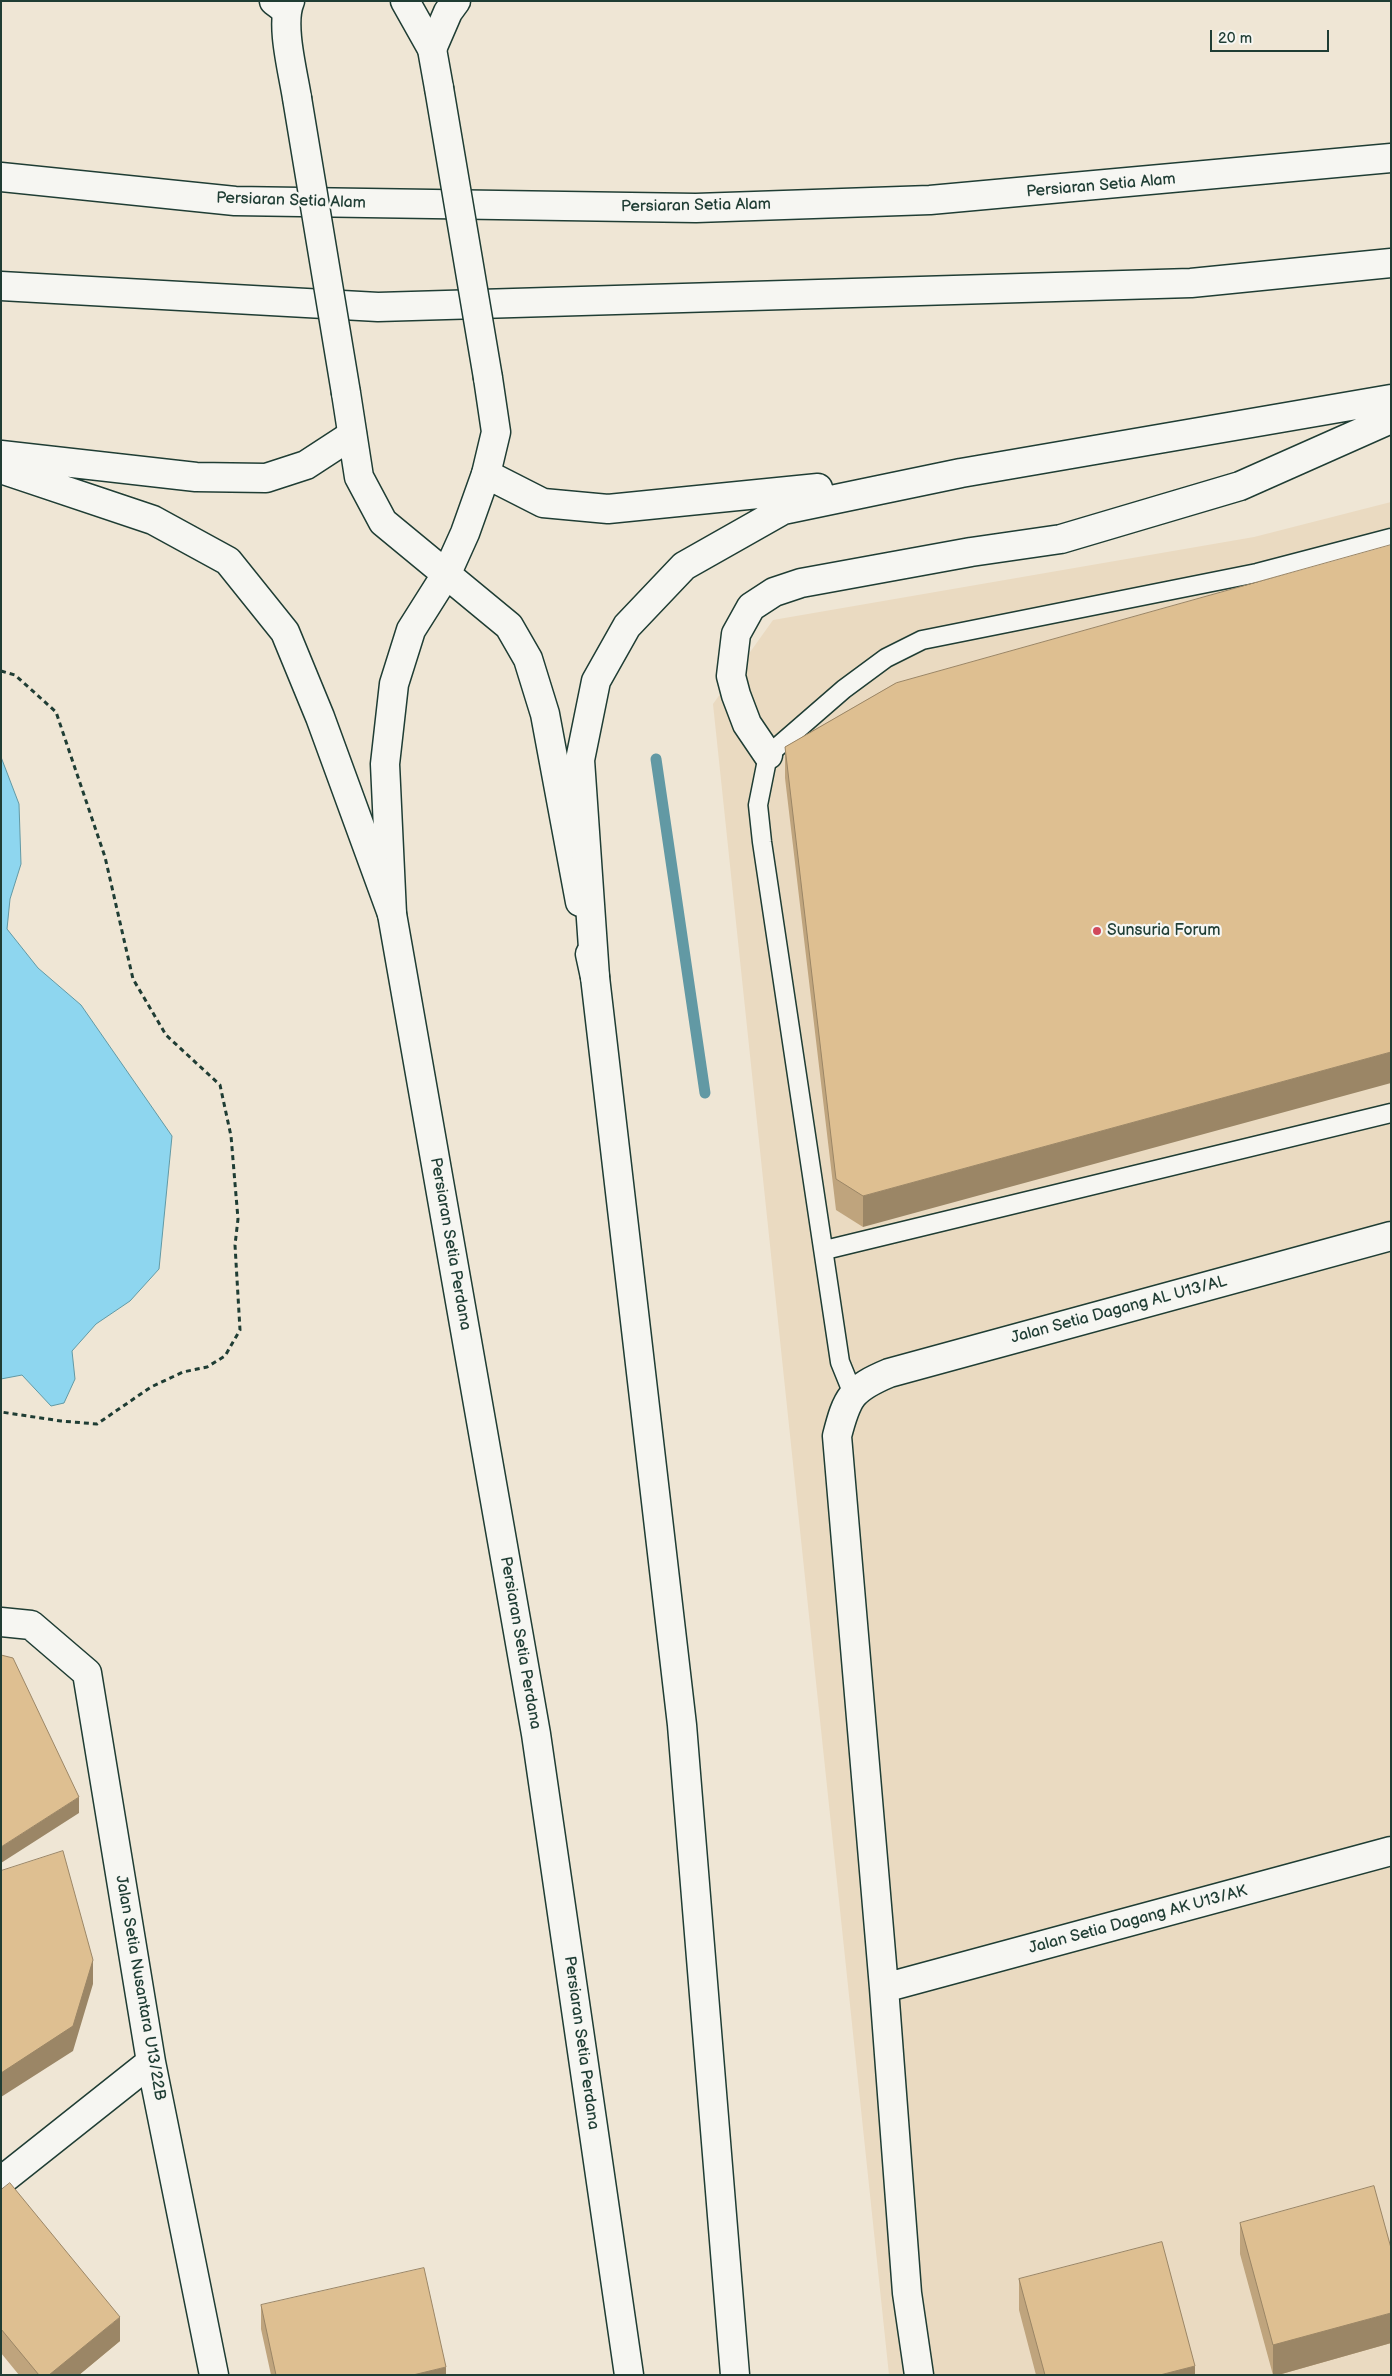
<!DOCTYPE html>
<html>
<head>
<meta charset="utf-8">
<style>
  body { margin:0 }
  #map { position:relative; width:1392px; height:2376px; overflow:hidden; background:#efe6d5; font-family:"Balsamiq Sans",sans-serif }
  canvas { display:block }
  .frame { position:absolute; inset:0; border:2px solid #1f3d34; pointer-events:none }
  .scale { position:absolute; left:1210px; top:30px; width:119px; height:22px; box-sizing:border-box; border:2px solid #1f3d34; border-top:0; padding-left:6px; font-size:15px; line-height:18px; white-space:nowrap; color:#1f3d34; -webkit-text-stroke:4px #f6f6f2; paint-order:stroke }
</style>
</head>
<body>
<div id="map">
<canvas width="1392" height="2376"></canvas>
<div class="frame"></div>
<div class="scale">20 m</div>
</div>
<script>
const c = document.querySelector('canvas').getContext('2d');
c.lineJoin = 'round';
function paint(path, color) { c.fillStyle = color; c.fill(path, 'evenodd'); }
function strokePath(path, color, width, dash) { c.strokeStyle = color; c.lineWidth = width; c.lineCap = dash ? 'butt' : 'round'; c.setLineDash(dash || []); c.stroke(path); }
function label(font, color, halo, rows, align = 'center') {
  c.font = font + ' "Balsamiq Sans",sans-serif'; c.lineWidth = 4.5; c.setLineDash([]); c.textBaseline = 'middle'; c.strokeStyle = halo; c.fillStyle = color; for (const [text, x, y, turn = 0] of rows) {
    c.save(); c.translate(x, y); c.rotate((+turn || 0) * Math.PI / 180); c.textAlign = isNaN(turn) ? turn : align; if (halo) c.strokeText(text, 0, 0); c.fillText(text, 0, 0); c.restore();
  }
}
paint(new Path2D(`
  M1391,502V2375H889L713,704L773,620L1254,537Z`), '#eadac1');
const water = new Path2D(`
  M1,757L19,804L21,864L10,899L7,929L38,968L81,1005L172,1136L159,1269L130,1301L96,1324L72,1351L75,1379L64,1403L51,1406L22,1375L1,1379Z`);
paint(water, '#8ed6ef');
strokePath(water, '#6299a4', 1);
strokePath(new Path2D(`
  M656,759L705,1093`), '#6299a4', 11);
const lane = new Path2D(`
  M825,1250L1391,1113
  M853,1394L840,1362L762,842L758,805L768,755L844,689L886,658L922,640L1257,573L1391,538`);
const street = new Path2D(`
  M1,1622L31,1625L87,1673L151,2062L214,2375
  M884,1988L1391,1851
  M1,2181L151,2062
  M919,2375L907,2293L884,1988L837,1436C847,1397 851,1389 889,1373L1391,1236`);
const secondary = new Path2D(`
  M290,1C280,24 293,72 297,98
  M405,1L432,49L439,88
  M488,378L496,432L486,474L465,533L447,573L411,630L394,684L385,764L392,914L536,1734L629,2375
  M346,393L359,477L383,522L509,626L528,659L545,714L580,902
  M590,954L595,977L682,1725L735,2375`);
const highway = new Path2D(`
  M274,1L286,10
  M432,49L448,12L456,1
  M1,177L235,201L696,208L930,200L1391,158
  M1,286L378,307L1191,283L1391,263
  M1,455L196,477L266,478L306,465L352,435
  M1,469L153,520L228,561L285,632L320,717L392,914
  M486,474L543,503L608,509L818,488
  M768,755L747,724L736,695L731,676L736,634L751,607L774,592L801,583L971,552L1061,539L1240,486L1391,419
  M595,977L580,760L596,681L627,626L684,566L783,510L961,473L1391,399`);
strokePath(lane, '#1f3d34', 21);
strokePath(street, '#1f3d34', 31);
strokePath(secondary, '#1f3d34', 31);
strokePath(highway, '#1f3d34', 31);
strokePath(new Path2D(`
  M1,671L15,675L56,712L105,857L133,979L166,1035L220,1085L231,1136L238,1219L235,1245L240,1330L225,1356L207,1367L183,1372L151,1387L97,1424L61,1421L1,1412`), '#1f3d34', 3, [5, 4]);
strokePath(lane, '#f6f6f2', 18);
strokePath(street, '#f6f6f2', 28);
strokePath(secondary, '#f6f6f2', 28);
strokePath(highway, '#f6f6f2', 28);
const secondaryBridge = new Path2D(`
  M439,88L488,378
  M297,98L346,393`);
strokePath(secondaryBridge, '#1f3d34', 31, []);
strokePath(secondaryBridge, '#f6f6f2', 28);
paint(new Path2D(`
  M896,683L863,1227L836,1210L785,778V747Z
  M1,2190L120,2341L79,2375H19L1,2353Z
  M1240,2223L1391,2343L1278,2375H1273L1240,2254Z
  M1019,2279L1195,2375H1036L1019,2310Z
  M261,2305L446,2375H271L261,2329Z`), '#bfa47d');
paint(new Path2D(`
  M1391,1052V1083L863,1227V1196Z
  M79,1797V1813L1,1863V1847Z
  M93,1960V1984L73,2051L1,2097V2073Z
  M1391,2313V2343L1278,2375H1273V2345Z
  M120,2317V2341L79,2375H49Z
  M1195,2366V2375H1160Z
  M446,2367V2375H413Z`), '#9b8666');
const building = new Path2D(`
  M1391,545V1052L863,1196L836,1179L785,747L896,683Z
  M1,1655L13,1658L79,1797L1,1847Z
  M63,1851L93,1960L73,2026L1,2073V1871Z
  M10,2183L120,2317L49,2375H39L1,2329V2190Z
  M1374,2186L1391,2248V2313L1273,2345L1240,2223Z
  M1162,2242L1195,2366L1160,2375H1045L1019,2279Z
  M424,2268L446,2367L413,2375H276L261,2305Z`);
paint(building, '#debf91');
strokePath(building, '#9b8666', 1);
for (const [x, y, r, color] of [
  [1097,931,5,"#d1495b"]
]) { const dot = new Path2D(); dot.arc(x, y, r, 0, 2 * Math.PI); c.fillStyle = color; c.fill(dot); strokePath(dot, '#f6f6f2', 2); }
label('16px', '#1f3d34', '#f6f6f2', [
  ["Persiaran Setia Alam",1101,186,-5],
  ["Persiaran Setia Alam",291,201,2],
  ["Persiaran Setia Alam",696,206,-1],
  ["Persiaran Setia Perdana",450,1244,80],
  ["Jalan Setia Dagang AL U13/AL",1119,1310,-15],
  ["Persiaran Setia Perdana",520,1643,80],
  ["Jalan Setia Dagang AK U13/AK",1138,1920,-15],
  ["Jalan Setia Nusantara U13/22B",140,1988,80],
  ["Persiaran Setia Perdana",581,2043,82]
]);
label('16px', '#1f3d34', '#f6f6f2', [
  ["Sunsuria Forum",1107,931]
], 'left');
</script>
</body>
</html>
